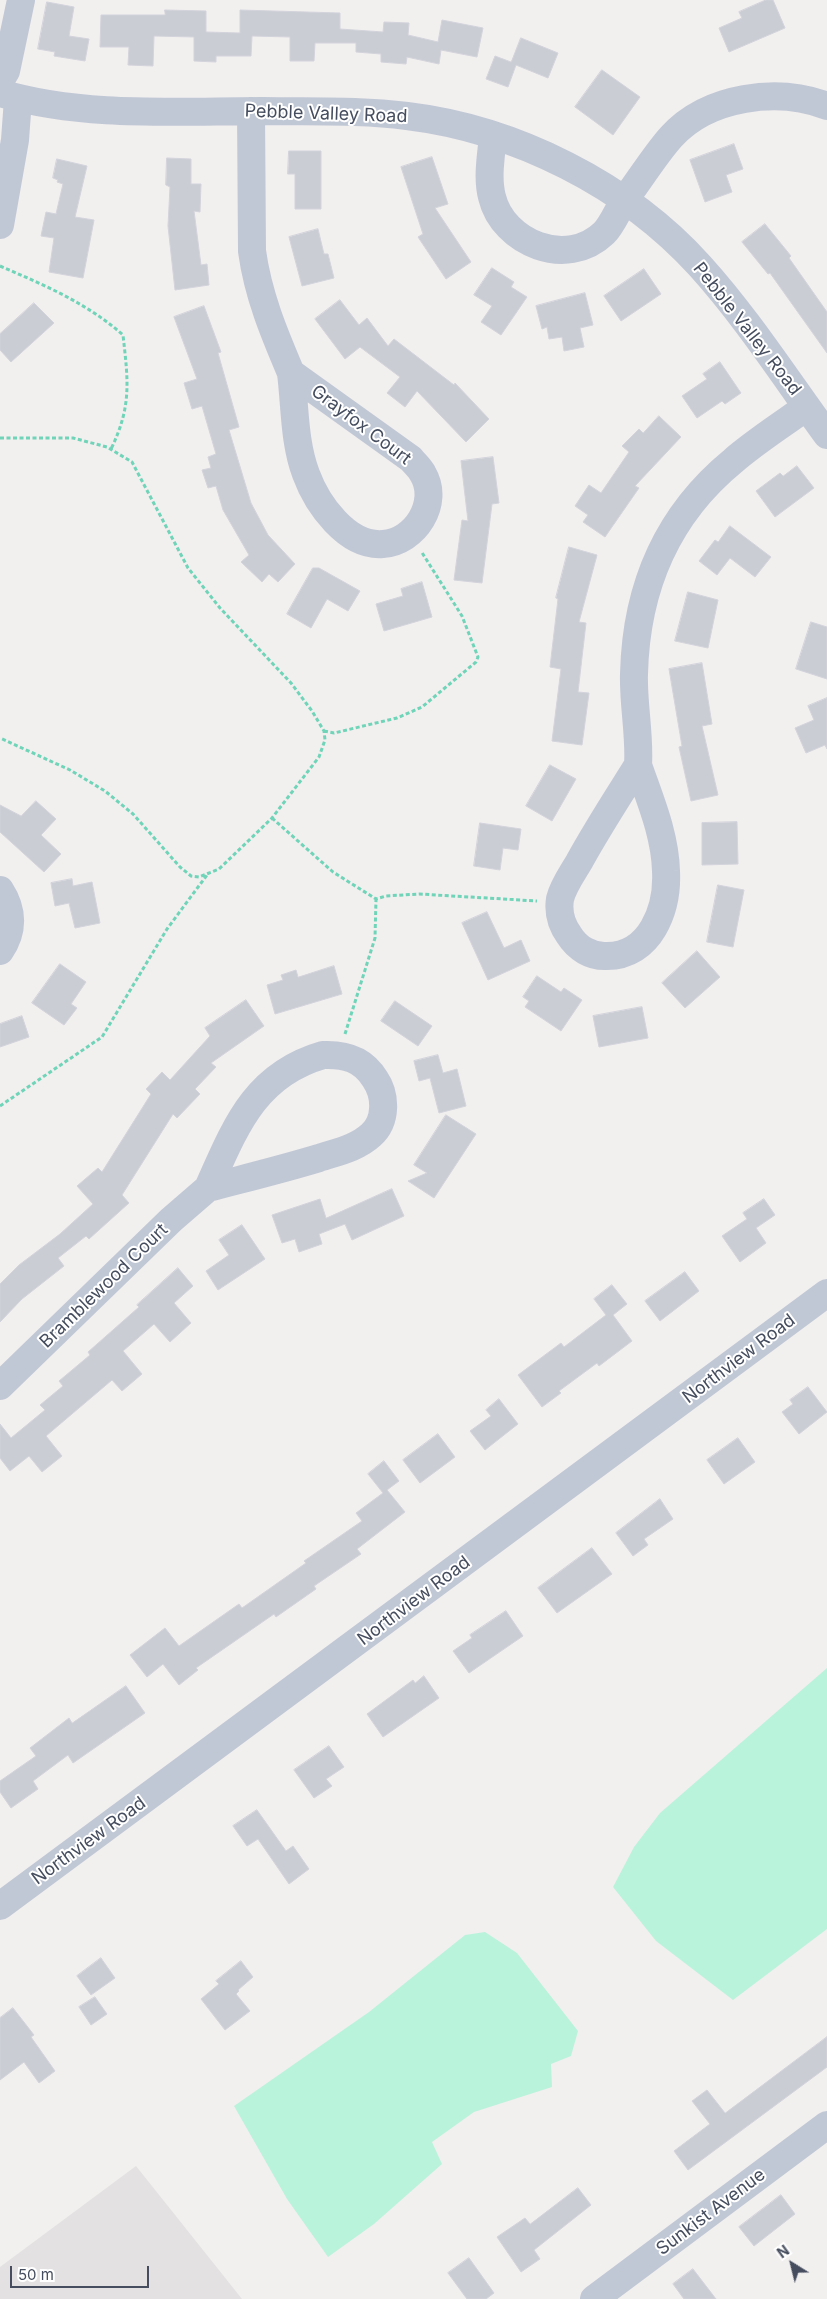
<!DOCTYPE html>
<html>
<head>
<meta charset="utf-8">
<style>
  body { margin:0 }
  #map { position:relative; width:827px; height:2299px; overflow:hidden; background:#f2efef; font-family:Inter,sans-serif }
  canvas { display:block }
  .north { position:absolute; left:767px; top:2239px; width:50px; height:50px; -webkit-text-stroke:4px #fff; paint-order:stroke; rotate:324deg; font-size:14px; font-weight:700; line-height:20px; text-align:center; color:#454d5e }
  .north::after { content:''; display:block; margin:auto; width:18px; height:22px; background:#454d5e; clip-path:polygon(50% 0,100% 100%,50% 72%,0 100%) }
  .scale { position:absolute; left:10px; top:2266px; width:139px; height:22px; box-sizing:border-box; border:2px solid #454d5e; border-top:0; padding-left:6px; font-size:15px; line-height:18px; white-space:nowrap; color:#454d5e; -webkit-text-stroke:4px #fff; paint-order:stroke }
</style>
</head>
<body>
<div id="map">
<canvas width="827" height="2299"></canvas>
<div class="north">N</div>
<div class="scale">50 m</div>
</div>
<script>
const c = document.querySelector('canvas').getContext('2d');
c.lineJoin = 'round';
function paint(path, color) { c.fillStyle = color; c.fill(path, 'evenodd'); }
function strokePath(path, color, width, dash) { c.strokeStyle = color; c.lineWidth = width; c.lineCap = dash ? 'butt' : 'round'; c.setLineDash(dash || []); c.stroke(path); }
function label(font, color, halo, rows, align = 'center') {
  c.font = font + ' Inter,sans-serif'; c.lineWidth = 4; c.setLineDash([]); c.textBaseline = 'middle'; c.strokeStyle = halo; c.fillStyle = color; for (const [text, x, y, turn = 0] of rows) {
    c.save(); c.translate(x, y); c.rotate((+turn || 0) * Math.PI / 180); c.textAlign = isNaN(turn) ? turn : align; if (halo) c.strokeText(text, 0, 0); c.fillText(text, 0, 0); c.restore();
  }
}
paint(new Path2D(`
  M136,2166L242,2299H0V2267Z`), '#e3e1e1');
paint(new Path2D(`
  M827,1668V1929L733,2000L656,1941L613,1887L634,1847L660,1813Z
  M485,1932L517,1953L578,2031L571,2056L551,2064L552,2087L474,2112L432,2142L442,2164L374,2224L328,2257L287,2199L234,2106L369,2012L465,1935Z`), '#baf3dc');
const building = new Path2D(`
  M766,0H773L785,28L729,52L719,28L742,18L739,12Z
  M47,2L74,7L69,36L89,39L85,61L54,56L55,52L38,49Z
  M165,10L206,11V32L240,33V10L340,13V29L383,32L384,22L409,23L408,35L438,42L442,20L483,28L477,57L441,50L439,64L407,57L406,64L381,62V54L356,52V43H315L314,61H290V37L252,36L251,56H216V62L194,61V37L154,36L153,66L128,65L129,47H100L101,15H165Z
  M521,38L558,53L548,78L516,65L508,87L486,79L495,56L511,62Z
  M602,70L640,97L613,135L575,107Z
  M734,144L743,169L726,175L732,192L705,202L690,160Z
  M289,151H321V209H295V174H288Z
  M432,157L448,204L435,208L471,262L446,279L418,237L423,234L401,167Z
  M167,158L191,159V184H201L200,212L194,211L201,265L207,264L209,285L175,290L168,226L170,187L166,185Z
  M57,159L87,166L75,217L94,220L83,278L49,272L54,238L41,236L46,212L56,214L63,184L57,182L58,180L53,178Z
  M765,224L791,256L789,258L827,312V353L770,273L768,274L742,242Z
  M318,229L324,254H328L334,278L302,286L289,237Z
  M492,268L514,282L511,287L527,297L501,335L481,322L492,306L474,295Z
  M644,269L661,294L621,321L604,296Z
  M585,293L593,325L580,328L584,347L564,351L562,337L549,339L547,327L542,329L536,306Z
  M340,300L359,325L367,318L388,346L394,339L454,385L455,383L489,419L466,442L417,391L405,407L387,393L400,377L360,347L345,359L315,319Z
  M34,303L54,323L11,362L0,350V334Z
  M204,306L221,352L218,353L239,427L229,430L251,503L268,535L295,564L278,582L269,574L262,582L241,562L249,555L223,510L216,486L208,488L202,470L211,468L208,457L216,454L202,406L192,409L184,383L197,379L174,317Z
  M720,362L741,393L725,404L722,401L697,418L682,396L707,379L703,374Z
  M659,416L681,437L635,486L639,488L605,537L583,522L588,515L575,506L589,485L601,493L629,452L622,446L639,429L643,433Z
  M493,457L499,503L492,504L482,583L454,580L462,520L468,521L461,461Z
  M797,466L814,488L775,517L756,491L780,473L783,476Z
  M730,526L771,557L755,577L730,558L717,575L699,561L715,540L718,542Z
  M569,547L597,555L579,622L586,623L578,692L589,693L582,745L552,741L561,669L550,667L558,599L556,598Z
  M313,568H319L360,591L348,611L327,599L311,628L287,614Z
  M422,582L432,617L384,631L376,604L403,596L401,589Z
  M688,592L718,600L708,648L675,641Z
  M811,622L827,627V679L796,669Z
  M702,663L712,724L702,726L718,795L691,801L679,747L682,746L669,669Z
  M827,698V749L825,745L806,753L795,728L814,720L808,706Z
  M550,765L576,779L552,821L526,806Z
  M36,801L56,819L41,835L61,854L44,872L0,832V805L21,816Z
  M737,822L738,864L702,865V823Z
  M480,823L521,829L518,850L503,848L500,870L474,866Z
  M72,879L73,886L92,882L100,923L75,928L69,903L55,906L51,883Z
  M718,885L744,890L733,947L707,942Z
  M487,912L504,948L521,940L530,961L488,980L462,923Z
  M697,951L720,977L685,1008L662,983Z
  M60,964L86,982L71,1004L77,1008L64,1025L32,1003Z
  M334,966L342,994L275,1014L267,985L283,980L281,975L296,970L298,977Z
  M537,976L561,992L564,988L582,1000L561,1031L525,1007L529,1001L523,997Z
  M246,1000L264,1026L211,1063L216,1067L195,1089L200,1094L177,1118L173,1114L122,1195L129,1203L89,1239L86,1236L58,1258L64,1266L22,1299L0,1322V1284L19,1265L60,1234L93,1204L77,1186L98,1168L102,1172L151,1094L146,1089L162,1072L170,1080L210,1036L205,1028Z
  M395,1001L432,1026L418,1046L381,1021Z
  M642,1007L648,1038L599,1047L593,1016Z
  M22,1016L29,1037L0,1047V1024Z
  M438,1055L443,1073L457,1069L466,1106L439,1113L430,1078L419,1081L414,1061Z
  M446,1115L476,1134L434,1198L408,1181L427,1173L414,1165Z
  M392,1189L404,1216L352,1240L345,1224L319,1234L322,1244L299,1252L295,1239L282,1243L272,1215L320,1199L326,1218Z
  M764,1199L775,1215L756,1228L766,1243L740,1262L722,1236L747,1219L743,1213Z
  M242,1225L265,1259L218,1290L206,1271L229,1255L219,1240Z
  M178,1268L193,1286L174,1303L191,1323L170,1342L154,1324L123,1351L142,1374L122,1391L112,1380L46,1436L62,1456L42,1472L29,1456L10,1471L0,1458V1424L11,1438L45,1410L40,1405L63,1386L59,1381L90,1355L88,1352L139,1307L137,1305Z
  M685,1272L699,1291L660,1321L645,1301Z
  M612,1285L627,1304L613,1315L632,1341L599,1366L597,1363L559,1391L561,1393L542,1407L518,1375L561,1343L564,1347L606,1315L594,1299Z
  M808,1387L827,1412L799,1434L782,1412L793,1404L790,1400Z
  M499,1399L518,1424L485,1450L470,1431L491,1416L486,1410Z
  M438,1434L455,1457L420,1483L403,1460Z
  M738,1438L755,1462L724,1484L707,1460Z
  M384,1461L399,1481L387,1490L405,1512L357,1549L361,1554L314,1586L316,1589L276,1617L274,1614L196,1668L198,1670L179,1685L163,1664L147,1677L130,1655L165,1628L179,1646L239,1604L242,1608L306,1563L304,1561L362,1521L356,1513L383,1493L368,1474Z
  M660,1499L673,1519L644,1539L648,1545L633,1556L616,1533Z
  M592,1548L612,1574L557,1613L538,1588Z
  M506,1611L523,1636L469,1673L453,1651L472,1638L470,1635Z
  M424,1676L439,1698L383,1737L367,1714L413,1680L415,1683Z
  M126,1686L145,1713L73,1763L68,1755L33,1781L38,1789L11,1808L0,1792V1781L36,1756L30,1748L69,1718L72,1723Z
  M329,1746L344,1767L326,1779L332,1786L314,1798L294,1770Z
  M257,1810L286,1851L293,1846L309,1869L289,1884L258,1839L247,1846L233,1826Z
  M101,1958L115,1978L91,1995L77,1976Z
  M241,1961L253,1977L238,1990L239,1991L236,1994L250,2011L225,2030L201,1999L219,1984L216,1981Z
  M95,1997L107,2014L91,2025L79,2007Z
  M13,2008L34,2035L31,2037L55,2071L39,2083L24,2062L0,2080V2018Z
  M827,2037V2067L688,2170L674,2151L710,2124L692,2101L707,2090L725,2113Z
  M578,2188L591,2205L534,2250L540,2259L521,2272L497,2237L525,2218L530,2224Z
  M781,2195L795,2214L754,2246L739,2227Z
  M469,2258L494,2293L486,2299H467L448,2273Z
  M693,2269L716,2299H684L673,2284Z`);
paint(building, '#cbcdd5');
strokePath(building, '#d2d3db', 1);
strokePath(new Path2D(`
  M0,266C44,285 87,303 123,335C128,380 132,406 111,449
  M0,438H73L107,447L132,462L188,568L220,608L291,683L312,711L324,731L325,740L319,757L272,818L219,869L199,877L191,876L180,867L133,814L105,791L70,770L0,738
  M324,731L334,733L397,718L422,707L476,662L478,657L462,616L421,551
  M272,818L333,872L376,899L386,896L419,894L537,901
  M345,1034L375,938L376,899
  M0,1106L102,1037L167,929L207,875`), '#6fd4b8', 3, [4, 2.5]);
strokePath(new Path2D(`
  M0,81L6,71L21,0
  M0,93C82,118 178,111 263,111C311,112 359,110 407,116C515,129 627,185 700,266C747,318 786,379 827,435
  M251,111L252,251C258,295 274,333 291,373
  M493,136C491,156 487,178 492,197C503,243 567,269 604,233C613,224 618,209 626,198C641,178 655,155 671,137C708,96 778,87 827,106
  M0,225L15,140L18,99
  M291,373L411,459C415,464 420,468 423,474C440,503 415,542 383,544C347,547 317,504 306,474C294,443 295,405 291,373Z
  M638,765C650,800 665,834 666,871C668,910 650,956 607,956C591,957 577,948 569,935C561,924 558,912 560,899C563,886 572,874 579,862C597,829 618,797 638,765Z
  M638,765C640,735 633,704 634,674C636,588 666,516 733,461C756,441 782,425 806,407
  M0,890C13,910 14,931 0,951
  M323,1055C345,1054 363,1059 375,1079C386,1095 387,1121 371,1135C357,1148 337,1152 319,1158C283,1169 246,1178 208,1188C235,1128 254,1075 323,1055Z
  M0,1386L171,1220L208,1188
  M0,1906L827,1293
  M594,2299L827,2125`), '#c1c8d5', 28);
label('18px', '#454d5e', '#fff', [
  ["Pebble Valley Road",326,114,2],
  ["Pebble Valley Road",747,329,52],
  ["Grayfox Court",361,425,37],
  ["Bramblewood Court",104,1286,-44],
  ["Northview Road",739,1359,-37],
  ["Northview Road",414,1601,-37],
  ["Northview Road",89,1841,-36],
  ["Sunkist Avenue",711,2212,-37]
]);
</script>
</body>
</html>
